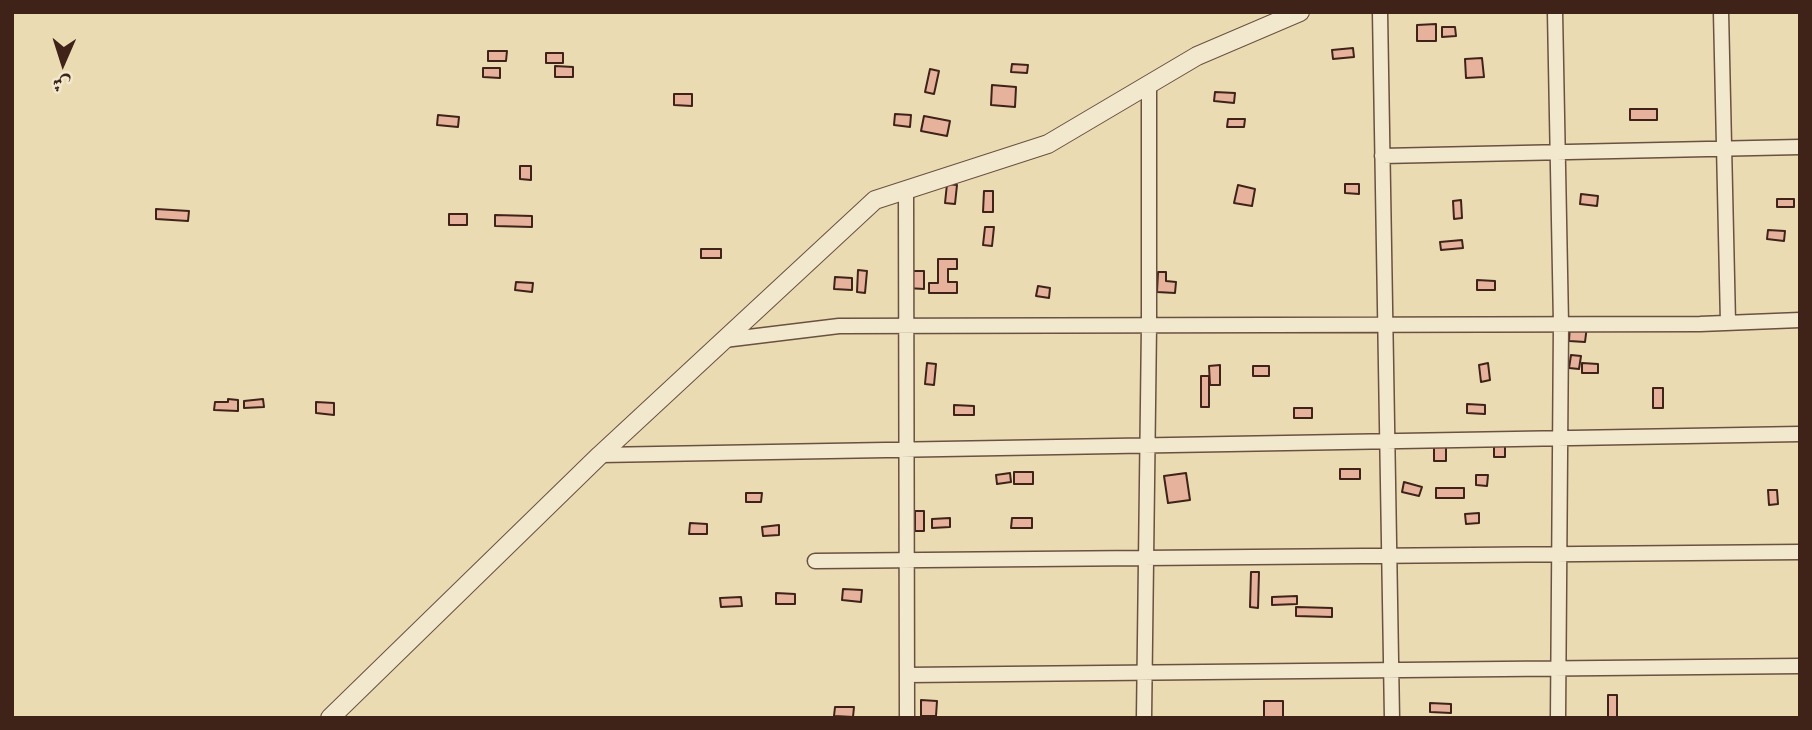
<!DOCTYPE html>
<html>
<head>
<meta charset="utf-8">
<style>
  body { margin:0 }
  #map { position:relative; width:1812px; height:730px; overflow:hidden; background:#eadbb3; font-family:"IM FELL Double Pica",Amiri,serif }
  canvas { display:block }
  .frame { position:absolute; inset:0; border:14px solid #3f2319; pointer-events:none }
  .north { position:absolute; left:28px; top:28px; width:70px; height:70px; -webkit-text-stroke:5px #f1e8ce; paint-order:stroke; rotate:183deg; font-size:19px; font-weight:700; line-height:28px; text-align:center; color:#3f2319 }
  .north::after { content:''; display:block; margin:auto; width:24px; height:32px; background:#3f2319; clip-path:polygon(50% 0,100% 100%,50% 72%,0 100%) }
</style>
</head>
<body>
<div id="map">
<canvas width="1812" height="730"></canvas>
<div class="frame"></div>
<div class="north">ش</div>
</div>
<script>
const c = document.querySelector('canvas').getContext('2d');
c.lineJoin = 'round';
function paint(path, color) { c.fillStyle = color; c.fill(path, 'evenodd'); }
function strokePath(path, color, width, dash) { c.strokeStyle = color; c.lineWidth = width; c.lineCap = dash ? 'butt' : 'round'; c.setLineDash(dash || []); c.stroke(path); }
const building = new Path2D(`
  M1436,24V41H1417V25Z
  M1442,27H1455L1456,36L1442,37Z
  M1353,48L1354,57L1333,59L1332,50Z
  M488,51H507L506,61H488Z
  M546,53H563V63H546Z
  M1482,58L1484,77L1466,78L1465,59Z
  M1012,64L1028,65L1027,73L1011,72Z
  M555,66L573,67V77H555Z
  M483,68H500V78L483,77Z
  M930,69L939,71L934,94L925,92Z
  M992,85L1016,87L1015,107L991,105Z
  M1215,92L1235,93L1234,103L1214,101Z
  M674,94H692V106L674,105Z
  M1630,109H1657V120H1630Z
  M895,114L911,115L910,127L894,125Z
  M438,115L459,117L458,127L437,125Z
  M924,116L950,121L947,136L921,131Z
  M1228,119H1245L1244,127H1227Z
  M520,166H531V180L520,179Z
  M947,184L957,185L955,204L945,203Z
  M1345,184H1359V194L1345,193Z
  M1238,185L1255,189L1252,206L1234,203Z
  M984,191H993V212H983Z
  M1581,194L1598,196L1597,206L1580,204Z
  M1777,199H1794V207H1777Z
  M1461,200L1462,218L1454,219L1453,201Z
  M156,209L189,211L188,221L156,219Z
  M449,214H467V225H449Z
  M495,215L532,216V227L495,226Z
  M985,227H994L992,246L983,245Z
  M1768,230L1785,231L1784,241L1767,239Z
  M1462,240L1463,248L1441,250L1440,242Z
  M701,249H721V258H701Z
  M938,259H957V269H948V282H957V293H929V283H938Z
  M858,270L867,271L865,293L857,292Z
  M908,271H924V289L907,288Z
  M1158,272H1166V281L1176,282L1175,293L1157,292Z
  M835,277L852,278V290L834,289Z
  M1477,280L1495,281V290H1477Z
  M516,282L533,283L532,292L515,290Z
  M1038,286L1050,288L1049,298L1036,296Z
  M1570,324L1587,326L1585,342L1569,341Z
  M1571,355L1581,356L1579,369L1569,368Z
  M927,363L936,364L934,385L925,384Z
  M1488,363L1490,380L1481,382L1479,365Z
  M1582,363L1598,364V373H1582Z
  M1220,365V385H1210L1209,366Z
  M1253,366H1269V376H1253Z
  M1201,376H1209V407H1201Z
  M1653,388H1663V408H1653Z
  M228,399L238,400V411L214,410L215,402H228Z
  M263,399L264,407L244,408V401Z
  M316,402L334,403V415L316,413Z
  M1467,404L1485,405V414L1467,413Z
  M954,405L974,406V415H954Z
  M1294,408H1312V418H1294Z
  M1494,446H1505V457H1494Z
  M1434,447H1446V461H1434Z
  M1340,469H1360V479H1340Z
  M1014,472H1033V484H1014Z
  M1010,473L1011,482L997,484L996,475Z
  M1186,473L1190,500L1168,503L1164,476Z
  M1476,475H1488L1487,486L1476,485Z
  M1404,482L1422,487L1419,496L1402,492Z
  M1436,488H1464V498H1436Z
  M1768,490H1777L1778,504L1769,505Z
  M746,493H762L761,502H746Z
  M915,511H924V531H915Z
  M1479,513V523L1466,524L1465,514Z
  M950,518V527L932,528V519Z
  M1012,518H1032V528H1011Z
  M690,523L707,524V534H689Z
  M779,525V535L763,536L762,527Z
  M1251,572H1259L1258,608L1250,607Z
  M843,589L862,590L861,602L842,600Z
  M776,593L795,594V604H776Z
  M1297,596V604L1272,605V597Z
  M741,597L742,606L721,607L720,598Z
  M1296,607L1332,608V617L1296,616Z
  M1608,695H1617V718H1608Z
  M921,700L937,701L936,716H921Z
  M1264,701H1283V718H1264Z
  M1430,703L1451,704V713L1430,712Z
  M835,707H854L853,717L834,716Z`);
paint(building, '#e7b29b');
strokePath(building, '#3f2319', 2);
const minor = new Path2D(`
  M1380,12L1392,718
  M1555,12L1561,324L1558,718
  M1721,12L1728,323
  M1382,156L1800,147
  M906,190L907,718
  M724,340L839,326L1700,324L1800,320
  M600,455L1800,434
  M815,561L1800,552
  M907,675L1800,666
  M1144,718L1149,325V84`);
const tertiary = new Path2D(`
  M330,718L600,455L875,200L1048,144L1197,56L1300,12`);
strokePath(minor, '#6a5140', 17);
strokePath(tertiary, '#6a5140', 20);
strokePath(minor, '#f1e8ce', 14);
strokePath(tertiary, '#f1e8ce', 18);
</script>
</body>
</html>
